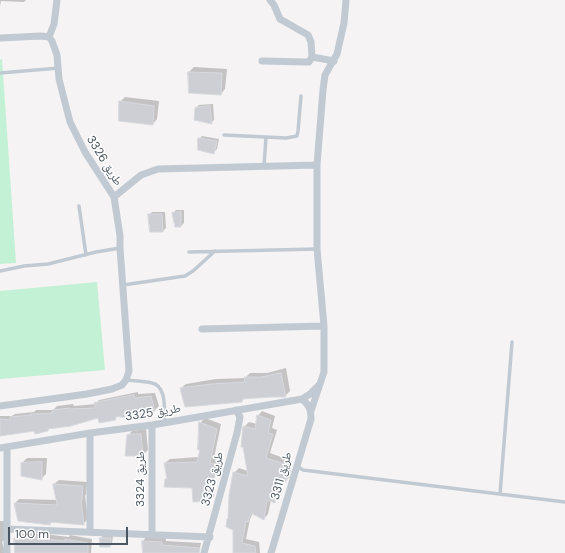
<!DOCTYPE html>
<html>
<head>
<meta charset="utf-8">
<style>
  body { margin:0 }
  #map { position:relative; width:565px; height:553px; overflow:hidden; background:#f5f3f3; font-family:"DM Sans",sans-serif }
  canvas { display:block }
  .scale { position:absolute; left:8px; top:527px; width:120px; height:18px; box-sizing:border-box; border:2px solid #4a5661; border-top:0; padding-left:5px; font-size:12px; line-height:14px; white-space:nowrap; color:#4a5661; -webkit-text-stroke:3px #fff; paint-order:stroke }
</style>
</head>
<body>
<div id="map">
<canvas width="565" height="553"></canvas>
<div class="scale">100 m</div>
</div>
<script>
const c = document.querySelector('canvas').getContext('2d');
c.lineJoin = 'round';
function paint(path, color) { c.fillStyle = color; c.fill(path, 'evenodd'); }
function strokePath(path, color, width, dash) { c.strokeStyle = color; c.lineWidth = width; c.lineCap = dash ? 'butt' : 'round'; c.setLineDash(dash || []); c.stroke(path); }
function label(font, color, halo, rows, align = 'center') {
  c.font = font + ' "DM Sans","Noto Naskh Arabic",sans-serif'; c.lineWidth = 3; c.setLineDash([]); c.textBaseline = 'middle'; c.strokeStyle = halo; c.fillStyle = color; for (const [text, x, y, turn = 0] of rows) {
    c.save(); c.translate(x, y); c.rotate((+turn || 0) * Math.PI / 180); c.textAlign = isNaN(turn) ? turn : align; if (halo) c.strokeText(text, 0, 0); c.fillText(text, 0, 0); c.restore();
  }
}
paint(new Path2D(`
  M2,59L16,263L0,264V60Z
  M97,282L105,370L0,379V291Z`), '#c3f1d5');
paint(new Path2D(`
  M0,0H26L24,2L1,1L0,6Z
  M194,67L227,69L225,89L221,94L190,92L189,72Z
  M125,97L159,101L157,119L153,124L120,102Z
  M213,104L214,120L211,123L196,108L199,105Z
  M202,136L219,139L217,149L214,152L199,139Z
  M176,210H184V223L181,226L173,213Z
  M152,212H165L166,228L163,231L149,215Z
  M286,368L290,391L285,396L245,398L242,401L181,388L186,384L216,379L245,378L250,373H267Z
  M138,392V394L155,393L159,406L155,410L140,415L137,419L119,415L115,419L99,417L50,428L48,430H35L0,435V416H12L15,414L34,412L36,410H53L57,406L73,404L74,406L96,404L99,400Z
  M262,411L275,416L272,428L277,430L270,453L292,461L290,477L285,481L283,480L279,497L275,502L271,500L268,514L264,519L253,513L250,519L246,539L259,542L260,553H234V529L228,519L230,517L234,473L239,468L248,471L244,427L249,422L257,424L258,416Z
  M205,418L221,424L214,458L222,461L218,474L214,478V496L209,500L193,487L166,479L168,477L165,463L170,459L199,457L202,449L200,423Z
  M146,429L148,450L143,455L128,436L132,431Z
  M27,458H47L46,474L41,479L22,463Z
  M59,480L87,482L86,494L85,496L88,519L83,524L52,522L50,524L15,503L19,499L57,500L54,484Z
  M0,521H6L5,539L2,542L5,553H0Z
  M20,534H44L69,537L70,535L92,539L91,553H16V539Z
  M104,535L113,536L112,543L109,546L101,538Z
  M147,536L166,537V541L201,543L199,553H144L143,541Z`), '#0003');
const building = new Path2D(`
  M188,72L222,73L221,95L189,93Z
  M119,101L154,106L153,125L119,121Z
  M210,106L212,124L194,120L195,108Z
  M198,138L217,141L214,154L198,150Z
  M181,212V227H175L172,213Z
  M148,214H162L163,232H150Z
  M281,373L286,397H272L242,399V402L185,407L180,388L211,384L245,382L244,377H261Z
  M134,395L135,398L151,396L155,411L137,417V420L115,416L116,420L99,423L98,418L71,426L48,429V431L35,434L34,431L0,436V419L10,420V417L31,415V414L53,413L52,410L70,408V409L95,408L94,403Z
  M257,415L271,420L268,433L273,434L266,458L288,465L286,482L280,480L275,503L267,500L264,520L251,513L248,522L246,521L242,543L255,546L256,553H233V530L226,527L227,519H228L229,496L233,472L248,476L243,447H241L243,426L255,429Z
  M199,422L217,429L210,463L218,465L214,479L210,478V501L193,502L192,488L164,487L165,479H167L164,463L197,462L200,450H198Z
  M141,434L143,456H125L127,435Z
  M42,462V480L21,476V463Z
  M53,484L83,486L82,500H81L84,525L50,522V525L18,521L14,503L57,505Z
  M14,538H39L65,541V539L88,543V553H15Z
  M100,538H111L110,547H100Z
  M142,541L162,542V545L200,548L199,553H143Z`);
paint(building, '#cdcfd5');
strokePath(building, '#d7d9de', 1);
strokePath(new Path2D(`
  M0,73L59,68
  M224,135L286,138L297,136L298,131L301,96
  M264,166L266,137
  M79,206L86,255
  M189,252L317,249
  M0,271L24,266L48,264L96,252L120,248
  M123,285L185,276L193,271L215,251
  M126,380C135,381 144,381 152,383C167,386 164,410 165,422
  M297,466L303,470L565,502
  M500,494L512,342`), '#c1cad2', 3.5);
strokePath(new Path2D(`
  M270,0L274,5L280,19L308,35L311,42L312,57L334,61
  M49,37L54,24L57,0
  M0,38L41,36L49,37L52,41L57,55L59,79L70,122L85,152L114,197L120,236V248L129,371L126,380L122,385L112,389L87,394L0,406
  M262,61L307,62H309L312,57
  M114,197L141,175L158,169L317,165L323,90L325,75L337,54L344,23L346,0
  M202,329L324,326
  M302,399L310,394L319,385
  M311,411L324,372V326L317,249V165
  M90,433V531
  M0,448L90,433L152,425L302,399C309,405 311,409 311,419L271,553
  M7,529L210,537
  M152,534V425
  M7,553V447
  M204,553L237,433L240,417L236,410`), '#c1cad2', 7);
label('12px', '#4a5661', '#fff', [
  ["طريق 3326",104,161,58],
  ["طريق 3325",153,413,-9],
  ["طريق 3311",282,476,-74],
  ["طريق 3324",141,479,-90],
  ["طريق 3323",213,479,-75]
]);
</script>
</body>
</html>
